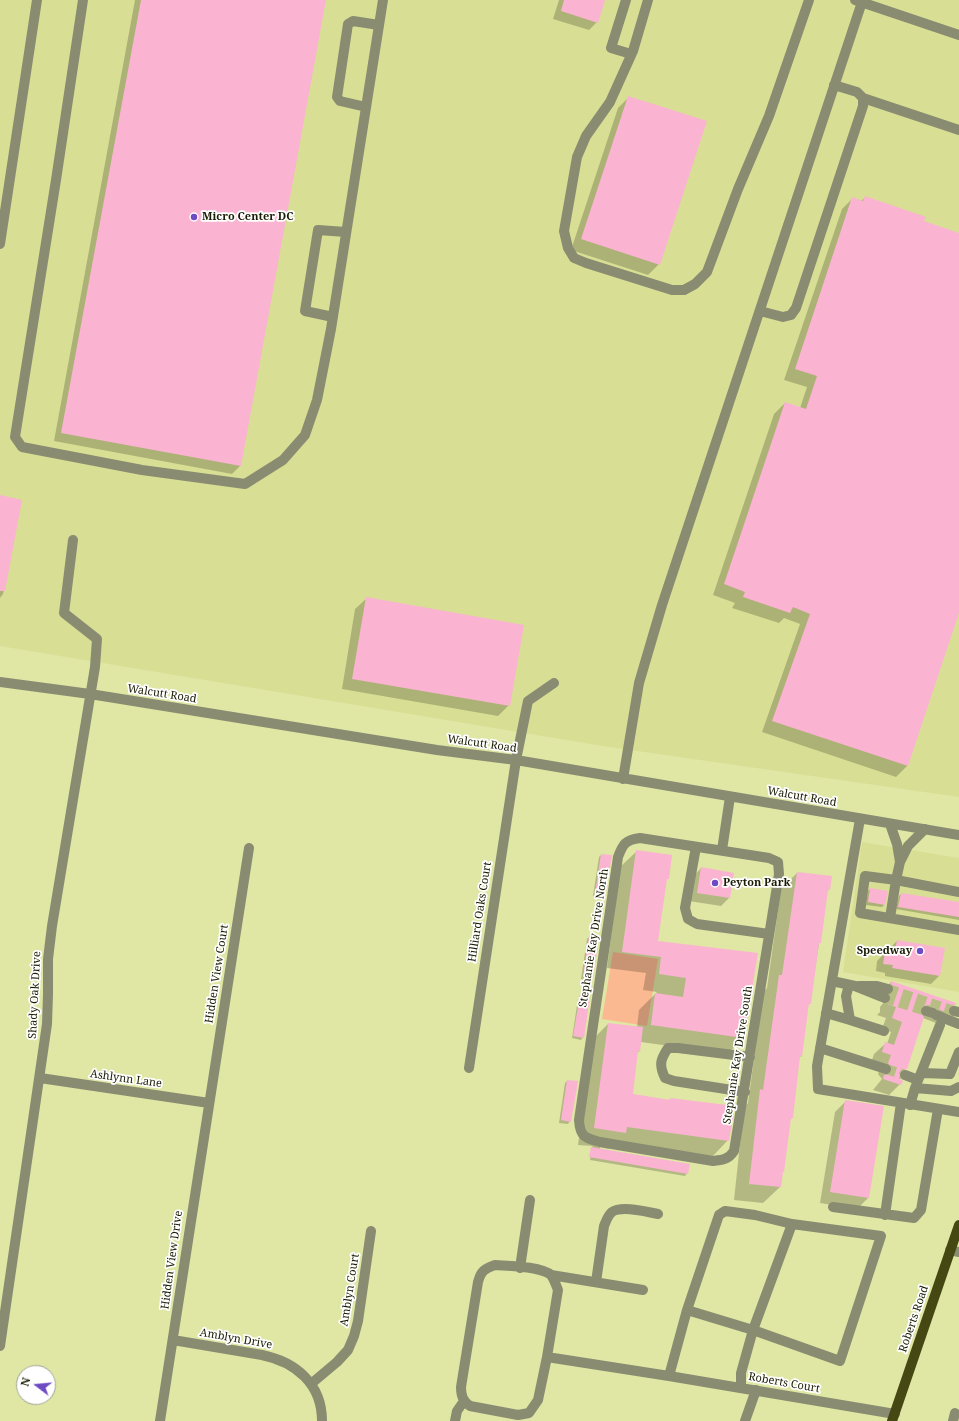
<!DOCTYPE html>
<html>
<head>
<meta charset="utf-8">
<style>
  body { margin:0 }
  #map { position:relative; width:959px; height:1421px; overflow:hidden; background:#e0e6a4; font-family:"Noto Serif",serif }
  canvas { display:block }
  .north { position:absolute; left:16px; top:1365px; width:40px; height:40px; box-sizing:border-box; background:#fff; border:1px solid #a3a49a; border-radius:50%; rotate:286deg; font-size:11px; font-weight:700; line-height:16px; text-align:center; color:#191b02 }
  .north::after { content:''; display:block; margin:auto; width:14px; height:18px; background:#6e4ac3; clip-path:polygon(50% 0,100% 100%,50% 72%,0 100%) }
</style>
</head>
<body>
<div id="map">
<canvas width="959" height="1421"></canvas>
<div class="north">N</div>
</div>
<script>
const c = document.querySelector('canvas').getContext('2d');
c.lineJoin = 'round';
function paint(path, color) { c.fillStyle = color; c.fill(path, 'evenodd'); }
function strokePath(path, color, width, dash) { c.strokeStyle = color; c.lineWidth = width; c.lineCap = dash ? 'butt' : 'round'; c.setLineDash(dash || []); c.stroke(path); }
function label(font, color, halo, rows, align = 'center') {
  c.font = font + ' "Noto Serif",serif'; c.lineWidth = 3.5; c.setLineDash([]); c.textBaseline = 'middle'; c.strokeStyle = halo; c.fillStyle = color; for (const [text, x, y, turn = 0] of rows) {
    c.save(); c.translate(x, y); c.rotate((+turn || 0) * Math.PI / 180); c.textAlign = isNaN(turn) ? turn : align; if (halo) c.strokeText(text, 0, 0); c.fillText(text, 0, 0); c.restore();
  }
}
paint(new Path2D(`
  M0,0H959V797L609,747L0,646Z
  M862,842L959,858V992L843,972Z`), '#d8df94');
paint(new Path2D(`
  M613,952L658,959L647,1026L602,1019Z`), '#fab991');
paint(new Path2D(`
  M135,0H325L240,466L232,474L54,441Z
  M559,0H604L597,22L589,30L553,19Z
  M629,97L659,264L648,275L571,250L618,108Z
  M866,197L922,222L959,234V610L907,766L896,777L762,732L800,624L784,618L779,623L732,608L735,603L713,595L774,414L785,403L800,408L807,387L784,380L842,209L853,198L861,201Z
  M0,496L21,500L3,594L0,598Z
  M366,599L509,705L498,716L342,689L355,609Z
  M637,851L665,881L657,942L744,1038L727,1054L641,1042L639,1051L637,1053L632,1095L669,1101L670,1099L728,1140L712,1157L614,1143L609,1149L600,1147V1149L687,1173L685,1176L590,1160L592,1149H590L593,1146L578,1145L592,1040L608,1024L637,1027L639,1010L657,992L643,990L646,973L607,968L620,867Z
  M601,855L605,895L602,898L593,896L599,857Z
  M701,868L729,898L721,906L689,901L693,877Z
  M797,873L829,889L827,892L810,1003L808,1005L801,1056L799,1058L792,1118L790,1119L780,1187L763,1203L734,1200L744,1107L748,1103L763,992L767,988L781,889Z
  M870,889L884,905L882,907L866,905L868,891Z
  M901,894L959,903V920L896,909L899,896Z
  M589,937L592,978L590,980L581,979L587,939Z
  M897,941L939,976L931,984L885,976V973L876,971L877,961L885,953L888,954L889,949Z
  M891,982L955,1004L936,1023L923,1018L906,1068L898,1076L900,1084L889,1095L873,1090L882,1079L878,1074L881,1066L871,1063L874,1054L885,1044H887L891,1032L882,1029L886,1018L877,1015L880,1012V1007L884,1002L880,993Z
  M580,996L583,1037L581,1040L572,1038L578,999Z
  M567,1081L570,1121L568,1124L559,1123L565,1083Z
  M846,1101L883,1107L868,1198L857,1209L820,1203L835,1112Z`), '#0003');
paint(new Path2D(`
  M141,0H326L241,466L61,433Z
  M564,0H605L598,23L561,11Z
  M628,96L707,121L660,265L581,239Z
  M865,196L926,217L924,221L959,233V613L908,766L772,721L810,614L793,607L790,613L743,597L745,592L724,584L785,402L806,409L817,376L795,369L852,197L863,201Z
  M0,495L22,500L5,591H0Z
  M366,597L524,625L510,706L352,679Z
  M636,850L672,855L669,879H667L658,941L758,953L744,1038L651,1025L655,993L683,997L686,978L659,974L661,957L622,952Z
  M601,854L612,855L605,896L595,894Z
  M701,867L734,873L730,898L697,893Z
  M797,872L832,876L830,890H828L821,943H819L811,1004L809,1003L802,1057L800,1056L793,1118H791L784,1172H783L781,1187L749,1184L760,1089L763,1090L779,975H782Z
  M870,888L888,891L885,905L868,902Z
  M901,893L959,902V917L898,907Z
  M589,936L599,937L593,978L583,977Z
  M897,940L945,948L940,976L892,968L893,965L883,964L885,952L894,954Z
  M891,981L956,1003V1005L949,1006L948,1013L928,1005L921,1007L920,1012L924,1017L907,1069L901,1070L899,1073L900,1079L903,1081L901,1085L883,1079L884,1075L891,1074L892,1068L888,1063L891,1055L882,1052L885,1042L894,1045L902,1022L892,1018L896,1007L887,1004L891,1001V995L894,990V987L890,983Z
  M580,995L590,997L584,1038L573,1036Z
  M608,1023L643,1027L640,1052L638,1051L633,1094L670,1100V1098L735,1106L729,1141L627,1127L626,1133L594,1128Z
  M567,1080L578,1081L571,1122L561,1120Z
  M845,1100L884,1106L869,1198L830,1192Z
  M591,1147L690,1164L688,1174L589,1157Z`), '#fab3d0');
strokePath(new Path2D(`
  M888,989L954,1011
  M885,998L926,1011
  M886,1069L905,1075`), '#b8bd84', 10, [10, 5]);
strokePath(new Path2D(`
  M83,0L56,180L15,437L22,447L142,470L245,484L283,460L305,435L317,400L331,329L383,0
  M626,0L611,48L631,54
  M648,0L633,51L610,102L586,136L577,157L564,231L568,248L574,258L586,263L672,290H684L695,284L707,272L738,189L769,116L809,0
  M855,0L959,35
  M863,98L959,130
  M366,107L340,101L337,97L348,24L353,21L379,25
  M0,244L37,0
  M760,311L783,317L791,315L796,308L863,106V98L857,92L834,85
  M333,317L305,311L318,230L346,232
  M0,682L90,694L437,750L516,760L959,835
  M623,779L639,683L662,605L862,2
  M860,819L817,1066L818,1089L959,1112
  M890,824L897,844L900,862
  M925,829L908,846L900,862L896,880L959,892
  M640,838L769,858L778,862L779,874L734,1151C728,1160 722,1160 713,1161L600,1142C585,1138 580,1137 579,1120L618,857C623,844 625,840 640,838Z
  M696,847L685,908L688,919L697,924L769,934
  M722,850L730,797
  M890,918L896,880L865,876L860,913L959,930
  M832,981L855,986L885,998
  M859,986H877L888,989
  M926,1011L933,1013
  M954,1011L959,1012
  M826,1013L850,1020L846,996L849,985
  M936,1015L959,1024
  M850,1020L884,1031
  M820,1048L886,1069
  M469,1068L516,760L528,701L554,683
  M922,1073L950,1074L959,1052
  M905,1075L918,1080
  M40,1078L209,1103
  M915,1088L951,1091L959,1087
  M745,1092L674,1081L665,1078C659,1065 660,1060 668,1048H678L750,1057
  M910,1105L915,1088L940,1025
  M833,1207L914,1218L921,1210L938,1109
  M885,1215L901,1103
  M950,1250L959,1252
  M495,1265C508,1266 541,1266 551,1275C554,1279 556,1285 558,1290L547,1357L538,1400L529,1413L518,1415L470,1406C463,1401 461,1396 461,1387L478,1282C481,1271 484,1269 495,1265Z
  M520,1268L530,1200
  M551,1275L643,1290
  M596,1282L604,1226C606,1221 608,1215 612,1212C622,1205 647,1212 658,1214
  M687,1310L753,1330L792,1224
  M173,1340L262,1355C296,1362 322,1384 322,1421
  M0,1346L47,1024L48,994V959L52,926L95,667L97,639L64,613L73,540
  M547,1357L669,1376L895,1414
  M669,1376L687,1310L719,1215L725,1211L755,1215L792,1224L881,1236L840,1361L753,1330L741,1373V1388
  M312,1383L337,1362L348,1350L354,1336L358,1321L371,1231
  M160,1421L249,848
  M455,1421L457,1411L464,1401
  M745,1421L756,1390
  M953,1421L955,1413`), '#898c71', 10);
strokePath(new Path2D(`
  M892,1421L959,1225`), '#454813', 10);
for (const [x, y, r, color] of [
  [194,217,4,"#6e4ac3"],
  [715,883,4,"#6e4ac3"],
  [920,951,4,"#6e4ac3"]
]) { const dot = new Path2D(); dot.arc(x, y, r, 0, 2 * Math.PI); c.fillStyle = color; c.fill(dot); strokePath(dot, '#fff', 1.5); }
label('bold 11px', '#191b02', '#fff', [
  ["Micro Center DC",202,217],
  ["Peyton Park",723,883],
  ["Speedway",912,951,"right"]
], 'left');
label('11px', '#191b02', '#fff', [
  ["Walcutt Road",162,694,9],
  ["Walcutt Road",482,744,8],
  ["Walcutt Road",802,797,10],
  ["Hilliard Oaks Court",480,912,-81],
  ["Stephanie Kay Drive North",594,938,-81],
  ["Hidden View Court",217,974,-81],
  ["Shady Oak Drive",35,995,-87],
  ["Stephanie Kay Drive South",738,1055,-81],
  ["Ashlynn Lane",126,1079,8],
  ["Hidden View Drive",172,1260,-82],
  ["Amblyn Court",350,1290,-81],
  ["Roberts Road",914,1319,-71],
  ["Amblyn Drive",236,1339,10],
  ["Roberts Court",784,1383,10]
]);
</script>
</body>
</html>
